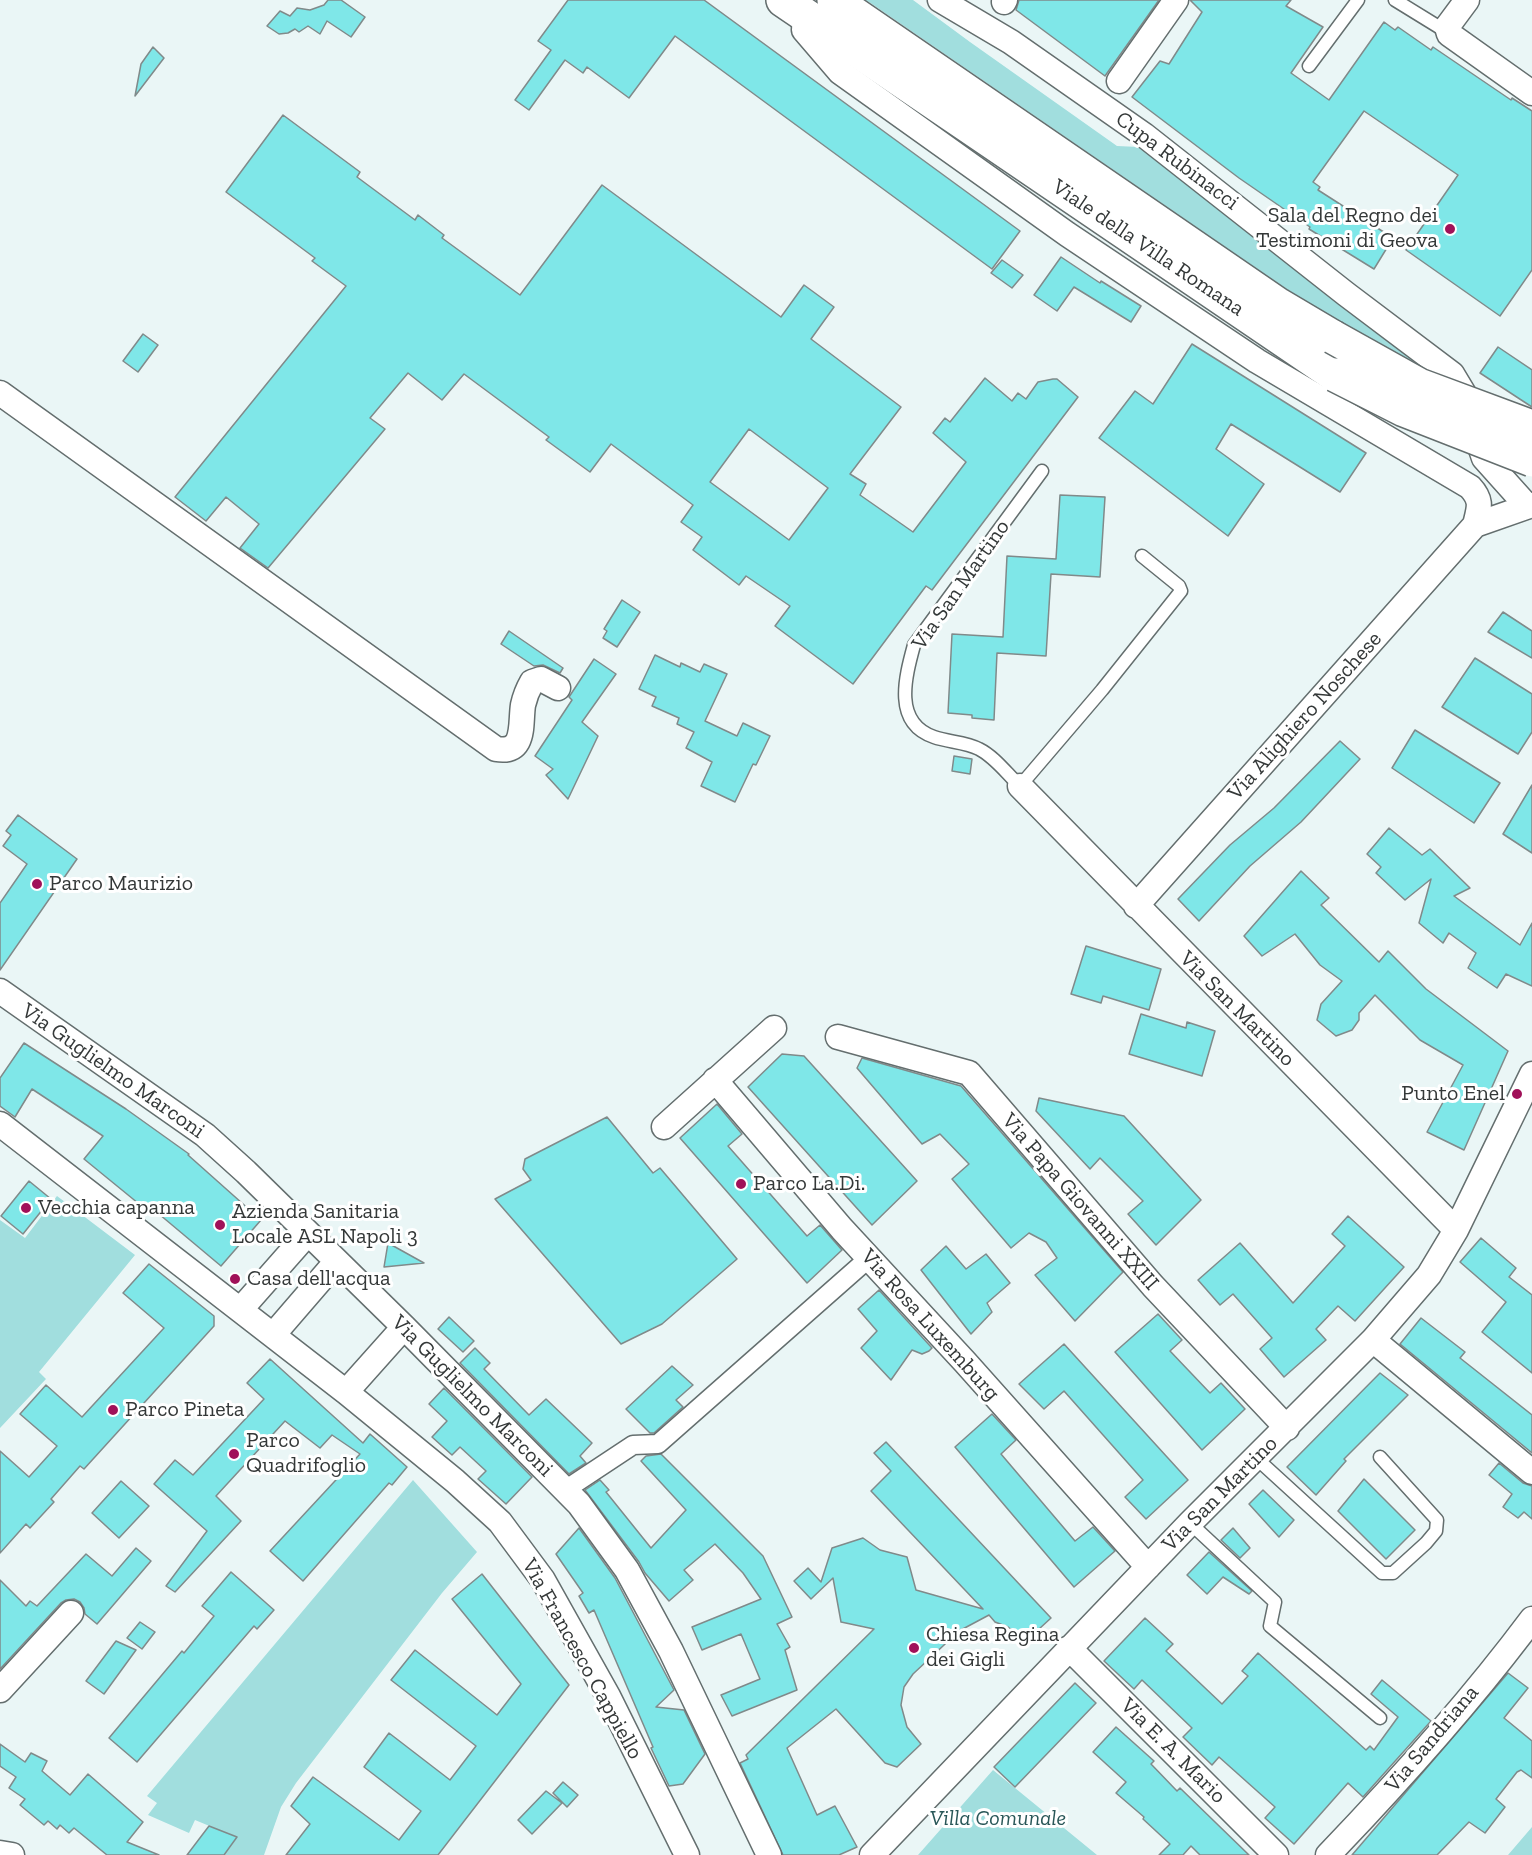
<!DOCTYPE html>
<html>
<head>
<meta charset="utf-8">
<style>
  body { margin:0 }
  canvas { display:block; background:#eaf6f6 }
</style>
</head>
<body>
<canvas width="1532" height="1855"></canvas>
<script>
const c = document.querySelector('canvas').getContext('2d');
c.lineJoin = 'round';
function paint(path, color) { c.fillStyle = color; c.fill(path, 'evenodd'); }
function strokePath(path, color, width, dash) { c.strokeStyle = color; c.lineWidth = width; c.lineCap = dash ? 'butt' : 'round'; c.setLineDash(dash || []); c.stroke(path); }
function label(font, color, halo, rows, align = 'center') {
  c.font = font + ' "Zilla Slab",serif'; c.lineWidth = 6; c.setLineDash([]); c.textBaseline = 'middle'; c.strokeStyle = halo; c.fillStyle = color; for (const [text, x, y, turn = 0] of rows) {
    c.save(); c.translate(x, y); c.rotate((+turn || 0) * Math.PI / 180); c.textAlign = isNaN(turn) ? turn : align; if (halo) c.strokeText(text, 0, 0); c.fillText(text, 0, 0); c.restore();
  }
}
paint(new Path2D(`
  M863,0H913L970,42L1117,146L1139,147L1456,387L1379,348L1282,286L869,2Z
  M57,1196L135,1255L39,1372L46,1379L0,1428V1220L25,1238Z
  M413,1480L477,1552L442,1593L296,1783L281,1807L264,1855H224L236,1837L195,1820L189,1833L148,1815L157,1803L147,1796Z
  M993,1770L1097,1855H918Z
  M1532,1827V1855H1508Z`), '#a1dede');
const building = new Path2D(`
  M328,0H341L365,17L351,37L327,21L320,34L308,26L299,32L295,29L288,33L279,34L267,26L280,11L290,16L297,8L310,10L324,5Z
  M568,0H704L1020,231L992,269L675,36L629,98L587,67L583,73L565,60L529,110L515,100L551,50L538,41Z
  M1019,0H1159L1105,76L1016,10Z
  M1190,0H1291L1286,6L1323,27L1291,73L1329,100L1384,22L1395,30L1398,27L1431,50L1433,47L1511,100L1512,98L1532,111V270L1500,316L1406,250L1458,175L1364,111L1313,182L1320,187L1318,190L1393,238L1374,269L1309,229L1310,227L1239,178L1132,97L1160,61L1169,64L1202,12Z
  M153,47L164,58L135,96L141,64Z
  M283,115L360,172L357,177L415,220L418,215L444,235L442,238L520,295L602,185L781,317L804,285L834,307L811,339L901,407L850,474L866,484L860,495L913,532L966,462L933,433L945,418L950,422L985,378L1012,401L1018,393L1026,399L1038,382L1053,379H1057L1078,397L932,590L926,586L853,684L775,626L790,606L746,576L739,585L693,550L702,537L681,522L693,505L611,444L590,472L546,440L549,437L464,374L442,400L408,373L370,418L385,429L268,568L240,548L259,524L226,497L206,521L175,497L346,286L312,261L315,258L226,192ZM749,429L828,488L789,540L710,482Z
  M1061,257L1100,283L1101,281L1141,306L1131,322L1074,287L1057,311L1034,295Z
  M1002,260L1023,275L1012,288L991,273Z
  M143,334L158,345L138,372L123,361Z
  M1192,344L1366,453L1340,492L1231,424L1216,449L1264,484L1228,536L1099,438L1135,391L1153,404Z
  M1498,347L1532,370V407L1480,373Z
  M1060,495L1105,497L1100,577L1051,574L1046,656L997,653L994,720L972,718V715L948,713L952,634L1003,637L1007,556L1056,559Z
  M622,600L640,612L617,647L603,638L607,631L604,629Z
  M1503,612L1532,631V658L1488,632Z
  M509,631L563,668L560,673L543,665L534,666L501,644Z
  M655,655L680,667L681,663L700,672L704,664L727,674L705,721L737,736L743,723L770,736L756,765L753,764L735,802L701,786L712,762L686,748L694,732L677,724L679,718L652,706L656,697L639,689Z
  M1475,658L1532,694V732L1518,754L1442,707Z
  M594,659L616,674L582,722L598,736L568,799L546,775L553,769L535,756L572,700L569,697Z
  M1415,730L1500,783L1474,823L1392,768Z
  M1340,741L1360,759L1301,822L1250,866L1199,921L1178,899L1230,845L1274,808Z
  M954,756L972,759L970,774L952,771Z
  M1532,785V853L1503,834Z
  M18,815L77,859L0,970V903L27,864L3,846L11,835L6,831Z
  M1389,828L1422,855L1430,849L1470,888L1454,896L1520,945L1532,923V986L1506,974L1497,988L1468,968L1476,953L1449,933L1443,943L1419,923L1431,879L1405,900L1376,873L1381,867L1367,854Z
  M1301,871L1329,898L1321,905L1379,962L1388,951L1426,989L1508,1051L1464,1150L1427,1132L1463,1065L1420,1040L1375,995L1359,1013V1020L1352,1030L1336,1036L1317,1020L1321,1004L1342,981L1320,965L1295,934L1262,956L1244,936Z
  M1086,946L1161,969L1149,1010L1103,996L1101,1003L1071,994Z
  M1141,1014L1186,1028L1187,1022L1215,1031L1202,1076L1129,1054Z
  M24,1043L126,1109L189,1154L188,1155L261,1220L221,1266L147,1204L144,1208L84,1159L103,1136L32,1089L15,1117L0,1106V1078Z
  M782,1054L804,1056L917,1181L872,1225L748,1087Z
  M862,1058L961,1086L1123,1272L1075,1321L1035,1275L1057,1258L1046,1242L1029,1233L1011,1248L952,1179L969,1164L940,1134L922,1144L857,1068Z
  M1039,1098L1124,1116L1201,1200L1156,1245L1128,1214L1143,1201L1100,1158L1090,1169L1036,1111Z
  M717,1104L742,1134L728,1146L807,1236L820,1225L842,1250L807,1283L680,1138Z
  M607,1117L653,1173L660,1168L737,1259L662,1324L621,1344L495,1199L531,1180L523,1169L525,1159Z
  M29,1181L51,1199L23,1234L1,1216Z
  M1348,1216L1404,1267L1355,1321L1338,1306L1316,1329L1326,1340L1284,1377L1260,1349L1272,1338L1233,1294L1220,1305L1198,1280L1240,1243L1293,1303L1345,1246L1332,1234Z
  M1481,1238L1516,1268L1509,1277L1532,1295V1373L1482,1332L1506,1302L1460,1262Z
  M388,1243L424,1263L384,1267Z
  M946,1246L966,1269L986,1254L1010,1283L987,1303L992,1312L971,1334L921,1270Z
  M149,1264L214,1316V1326L84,1469L80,1466L51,1499L54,1502L30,1528L26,1524L0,1553V1451L29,1477L57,1446L20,1414L46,1385L82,1417L164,1328L123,1293Z
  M879,1290L932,1348L929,1351L922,1354L912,1350L891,1380L861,1348L877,1331L858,1309Z
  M1158,1314L1182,1340L1170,1351L1210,1393L1221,1383L1245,1409L1202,1450L1115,1352Z
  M449,1317L474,1341L463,1352L438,1329Z
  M1421,1318L1465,1352L1460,1358L1532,1415V1453L1400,1344Z
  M1064,1344L1188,1480L1146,1519L1125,1497L1143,1480L1064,1391L1044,1409L1019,1384Z
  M475,1348L490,1363L484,1369L529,1415L546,1399L592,1443L580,1456L586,1463L569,1474L460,1363Z
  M270,1359L363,1443L370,1434L407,1467L392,1485L389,1483L303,1581L270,1551L360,1454L332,1435L320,1448L285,1421L216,1496L241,1521L175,1592L166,1586L207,1531L154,1484L175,1460L193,1475L264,1399L247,1383Z
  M672,1366L693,1385L676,1400L683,1407L654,1433H650L626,1409Z
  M1380,1373L1408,1395L1344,1459L1346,1461L1316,1495L1287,1467Z
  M444,1388L532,1477L506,1504L478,1479L486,1471L460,1447L452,1455L432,1437L447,1421L429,1404Z
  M992,1414L1016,1440L1001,1454L1075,1541L1093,1527L1115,1551L1074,1587L955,1447Z
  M886,1442L1051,1618L1026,1641L1008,1627L995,1622L989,1615L959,1631L913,1674L904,1687L901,1705L907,1727L921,1744L897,1767L885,1763L836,1709L787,1748L817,1815L835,1806L857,1847L839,1855H783L740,1763L748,1759L746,1755L874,1629L841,1622L833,1578L811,1599L794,1581L808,1568L821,1582L832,1548L863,1538L880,1550L907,1557L916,1590L983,1609L871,1491L891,1471L874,1453Z
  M661,1454L763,1556L792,1617L777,1624L790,1647L785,1650L797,1690L732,1716L721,1695L760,1679L741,1634L702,1650L692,1627L761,1599L743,1573L715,1544L684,1570L693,1580L669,1601L645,1573L639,1562L585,1490L600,1480L609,1490L606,1492L651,1548L686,1510L641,1461L646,1456Z
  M1499,1463L1523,1483L1532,1486V1519L1524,1512L1518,1518L1503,1507L1512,1494L1489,1475Z
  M1364,1479L1415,1530L1386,1559L1338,1511Z
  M121,1481L149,1506L119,1538L92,1513Z
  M1263,1490L1294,1520L1279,1537L1249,1504Z
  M579,1528L615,1578L674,1690L656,1707L684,1710L705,1754L683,1784L669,1786L651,1748L653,1747L594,1610L589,1613L579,1596L583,1593L556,1554Z
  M1233,1528L1250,1548L1240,1558L1221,1540Z
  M136,1548L151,1561L97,1624L85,1614L84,1608L80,1602L74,1599L66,1600L61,1603L0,1669V1580L26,1606L30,1601L37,1606L86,1554L112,1576Z
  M1209,1552L1252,1591L1249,1594L1223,1577L1207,1594L1187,1575Z
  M231,1572L274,1610L257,1629L254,1626L137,1762L109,1738L182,1651L184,1653L214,1616L202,1606Z
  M482,1574L569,1685L438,1855H286L310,1824L291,1806L313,1777L399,1840L421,1811L364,1767L389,1733L450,1780L476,1746L391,1680L415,1650L497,1715L521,1684L452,1599Z
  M1145,1618L1173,1644L1166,1651L1222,1704L1248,1676L1242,1671L1258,1653L1366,1750L1370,1746L1374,1750L1398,1717L1371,1694L1382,1680L1431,1721L1363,1797L1348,1783L1294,1844L1265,1818L1275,1807L1219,1757L1212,1765L1183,1737L1192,1728L1142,1680L1134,1689L1104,1661Z
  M140,1622L155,1632L142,1649L127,1638Z
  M116,1641L136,1650L104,1694L86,1681Z
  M1508,1673L1528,1688L1504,1718L1532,1741V1778L1521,1770L1517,1772L1496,1799L1505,1807L1485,1833L1469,1822L1437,1855H1352Z
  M1075,1683L1096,1703L1015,1787L994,1767Z
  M1116,1727L1154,1761L1151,1764L1177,1791L1180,1788L1249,1855H1200L1191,1846L1183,1855H1159L1170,1844L1143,1819L1144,1817L1116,1793L1126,1782L1093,1752Z
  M0,1744L25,1762L31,1753L47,1761L42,1771L70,1795L88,1774L143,1822L127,1842L159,1855H107L74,1828L69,1833L60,1825L57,1829L48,1821L44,1825L20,1805L25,1799L9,1788L16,1777L0,1766Z
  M563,1782L578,1795L567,1807L553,1793Z
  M546,1791L562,1803L532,1834L518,1820Z
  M209,1826L237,1837L224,1855H187Z`);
paint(building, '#7fe7e8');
strokePath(building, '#808a8a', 1.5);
const service = new Path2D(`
  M1395,0L1447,32
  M1309,66L1358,0
  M1042,471L914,645C905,678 893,723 934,737C948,742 966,742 979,749C995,757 1007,774 1020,786L1102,690L1181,591L1179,586L1142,556
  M1256,1458L1382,1573H1393L1426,1543L1436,1531L1437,1520L1380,1457
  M1190,1523L1275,1602L1270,1626L1380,1718`);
const pedestrian = new Path2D(`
  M565,1490L633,1445L658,1444L869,1258`);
const minor = new Path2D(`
  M940,0L1011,42L1144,135L1346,294L1452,374L1464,394L1471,420L1484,458L1527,506
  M1467,0L1447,27L1449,34L1532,93
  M1004,2L1005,0
  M805,15L804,30L840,72L1067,234L1257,361L1470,487C1483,501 1479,508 1475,525
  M1119,81L1176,0
  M0,393L496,749C526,754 520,725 523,705C525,696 528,689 532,682L541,679L558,688
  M1020,786L1456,1230
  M1136,906L1475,525L1532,505
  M0,991L205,1135L246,1172L404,1327L579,1504L627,1570L671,1651L769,1855
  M838,1037L969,1073L1153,1286L1287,1428
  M715,1080L842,1229L965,1362L1148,1567
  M0,1124L346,1392L455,1481L500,1522L543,1580L608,1696L687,1855
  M664,1127L774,1028
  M241,1309L308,1233
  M273,1335L336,1262
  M1373,1340L1532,1472
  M346,1392L404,1327
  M1069,1648L1276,1855
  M0,1690L71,1613
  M0,1853L12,1855
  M872,1855L1190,1523L1373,1340L1429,1275L1456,1230L1532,1074
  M1328,1855C1400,1780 1470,1702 1532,1619`);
const secondary = new Path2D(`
  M783,0L1335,375
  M834,0L1279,305L1333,337`);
strokePath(service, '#646e6e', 15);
strokePath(pedestrian, '#646e6e', 21);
strokePath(minor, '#646e6e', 27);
strokePath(secondary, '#646e6e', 36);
strokePath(service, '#fff', 12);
strokePath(pedestrian, '#fff', 18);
strokePath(minor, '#fff', 24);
strokePath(secondary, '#fff', 33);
const secondaryBridge = new Path2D(`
  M1333,337L1419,385L1532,427
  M1335,375L1404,410L1532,460`);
strokePath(secondaryBridge, '#646e6e', 36, []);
strokePath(secondaryBridge, '#fff', 33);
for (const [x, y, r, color] of [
  [1450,229,6,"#a01159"],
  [37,884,6,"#a01159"],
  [1517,1094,6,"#a01159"],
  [741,1184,6,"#a01159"],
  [26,1208,6,"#a01159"],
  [220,1225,6,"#a01159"],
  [235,1279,6,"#a01159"],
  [113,1410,6,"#a01159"],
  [234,1454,6,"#a01159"],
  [914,1648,6,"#a01159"]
]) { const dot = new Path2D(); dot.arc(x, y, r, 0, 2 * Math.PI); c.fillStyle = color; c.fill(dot); strokePath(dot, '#fff', 2); }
label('22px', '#343838', '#fff', [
  ["Cupa Rubinacci",1177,161,37],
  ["Viale della Villa Romana",1148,248,34],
  ["Via San Martino",961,585,-55],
  ["Via Alighiero Noschese",1305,716,-48],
  ["Via San Martino",1237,1009,45],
  ["Via Guglielmo Marconi",113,1071,35],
  ["Via Papa Giovanni XXIII",1080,1202,49],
  ["Via Rosa Luxemburg",930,1325,48],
  ["Via Guglielmo Marconi",472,1396,45],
  ["Via San Martino",1220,1494,-45],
  ["Via Francesco Cappiello",582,1659,61],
  ["Via Sandriana",1432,1739,-50],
  ["Via E. A. Mario",1173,1751,45]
]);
label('22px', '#343838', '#fff', [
  ["Sala del Regno dei",1438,216,"right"],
  ["Testimoni di Geova",1438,241,"right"],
  ["Parco Maurizio",49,884],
  ["Punto Enel",1505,1094,"right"],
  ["Parco La.Di.",753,1184],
  ["Vecchia capanna",38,1208],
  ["Azienda Sanitaria",232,1212],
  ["Locale ASL Napoli 3",232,1237],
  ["Casa dell'acqua",247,1279],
  ["Parco Pineta",125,1410],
  ["Parco",246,1441],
  ["Quadrifoglio",246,1466],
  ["Chiesa Regina",926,1635],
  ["dei Gigli",926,1660]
], 'left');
label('italic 22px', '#295758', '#fff', [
  ["Villa Comunale",998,1819]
]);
</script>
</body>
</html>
